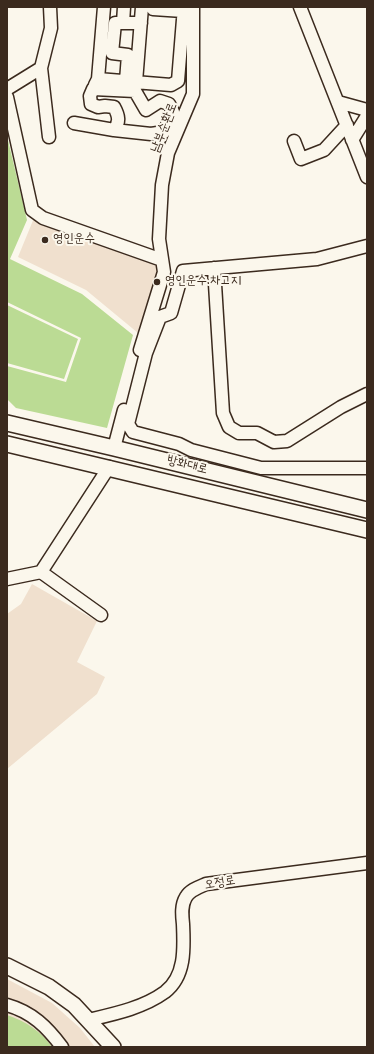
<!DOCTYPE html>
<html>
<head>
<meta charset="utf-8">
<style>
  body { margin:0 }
  #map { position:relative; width:374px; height:1054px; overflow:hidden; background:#fbf7ec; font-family:Kalam,sans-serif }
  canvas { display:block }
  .frame { position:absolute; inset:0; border:8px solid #3b2a1e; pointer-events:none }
</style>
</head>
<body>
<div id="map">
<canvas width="374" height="1054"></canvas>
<div class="frame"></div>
</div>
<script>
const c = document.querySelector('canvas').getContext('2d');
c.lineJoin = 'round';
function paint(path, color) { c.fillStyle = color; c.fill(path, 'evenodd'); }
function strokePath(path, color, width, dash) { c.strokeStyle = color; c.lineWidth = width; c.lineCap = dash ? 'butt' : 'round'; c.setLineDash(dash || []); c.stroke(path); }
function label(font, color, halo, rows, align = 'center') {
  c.font = font + ' Kalam,"Poor Story",sans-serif'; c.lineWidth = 4; c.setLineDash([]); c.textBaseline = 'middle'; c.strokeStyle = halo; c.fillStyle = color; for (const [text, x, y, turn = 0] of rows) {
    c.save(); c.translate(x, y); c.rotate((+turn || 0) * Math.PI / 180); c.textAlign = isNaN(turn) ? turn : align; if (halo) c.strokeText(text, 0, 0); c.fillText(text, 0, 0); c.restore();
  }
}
paint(new Path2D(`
  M34,218L157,262L158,275L138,333L86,290L18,257Z
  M32,584L97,621L77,662L105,677L97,694L7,769V614L21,604Z
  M7,979L52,1003L80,1028L95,1047H7Z`), '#f0e0ce');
paint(new Path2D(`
  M7,136L27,220L10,259L82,294L133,335L107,428L16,408L7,399V366L66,382L81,338L7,302Z
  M7,305L78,339L64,379L7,363Z
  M7,1015C25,1021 41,1031 52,1047H7Z`), '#bbdb94');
const minor = new Path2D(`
  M300,7L367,177
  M153,9L183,11
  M123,23L124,7
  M41,68L49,137
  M98,79L171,85L178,81L184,7
  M126,81L128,55L112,53L115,23H141
  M136,82L142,7
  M95,85L98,79L104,7
  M7,89L41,68L51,28L50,7
  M7,97L32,210L43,218L162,260
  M338,102L367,110
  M74,123L114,130C120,122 119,116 114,107L105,106L98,107L91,104L90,96L93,89L135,91L146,110L160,101L169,104L173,112L164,132L151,134L114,130
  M352,140L367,116
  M294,141L301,159L324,150L347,125
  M367,246L317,259L183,271L171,313L160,317L146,353L128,424L133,432L179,444L191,450L261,468H367
  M214,268L223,413L229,427L239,433H257L274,442L287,441L341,407L367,394
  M140,350L164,272L159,239L162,185L168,153L193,94V7
  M114,448L124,410
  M41,572L101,615
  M7,579L41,572L109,467
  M7,1005C32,1012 47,1027 62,1047
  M88,1020C114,1014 143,1008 165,992C186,976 184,947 183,924C182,915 181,905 186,897C190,890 199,887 206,884L367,863`);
const major = new Path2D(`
  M7,423L114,448L367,510
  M7,444L367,530
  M7,966L49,987L74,1005L113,1047`);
strokePath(minor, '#3b2a1e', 15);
strokePath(major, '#3b2a1e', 18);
strokePath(minor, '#fbf7ec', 12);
strokePath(major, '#fbf7ec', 15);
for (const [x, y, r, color] of [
  [45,240,4,"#3b2a1e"],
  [157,282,4,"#3b2a1e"]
]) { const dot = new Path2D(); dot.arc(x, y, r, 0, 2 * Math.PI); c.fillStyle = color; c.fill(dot); strokePath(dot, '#fbf7ec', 1.5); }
label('13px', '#3b2a1e', '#fbf7ec', [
  ["남부순환로",165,128,-69],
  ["방화대로",187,466,14],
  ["오정로",220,884,-10]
]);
label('13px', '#3b2a1e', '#fbf7ec', [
  ["영인운수",53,240],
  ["영인운수.차고지",165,282]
], 'left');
</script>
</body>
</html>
